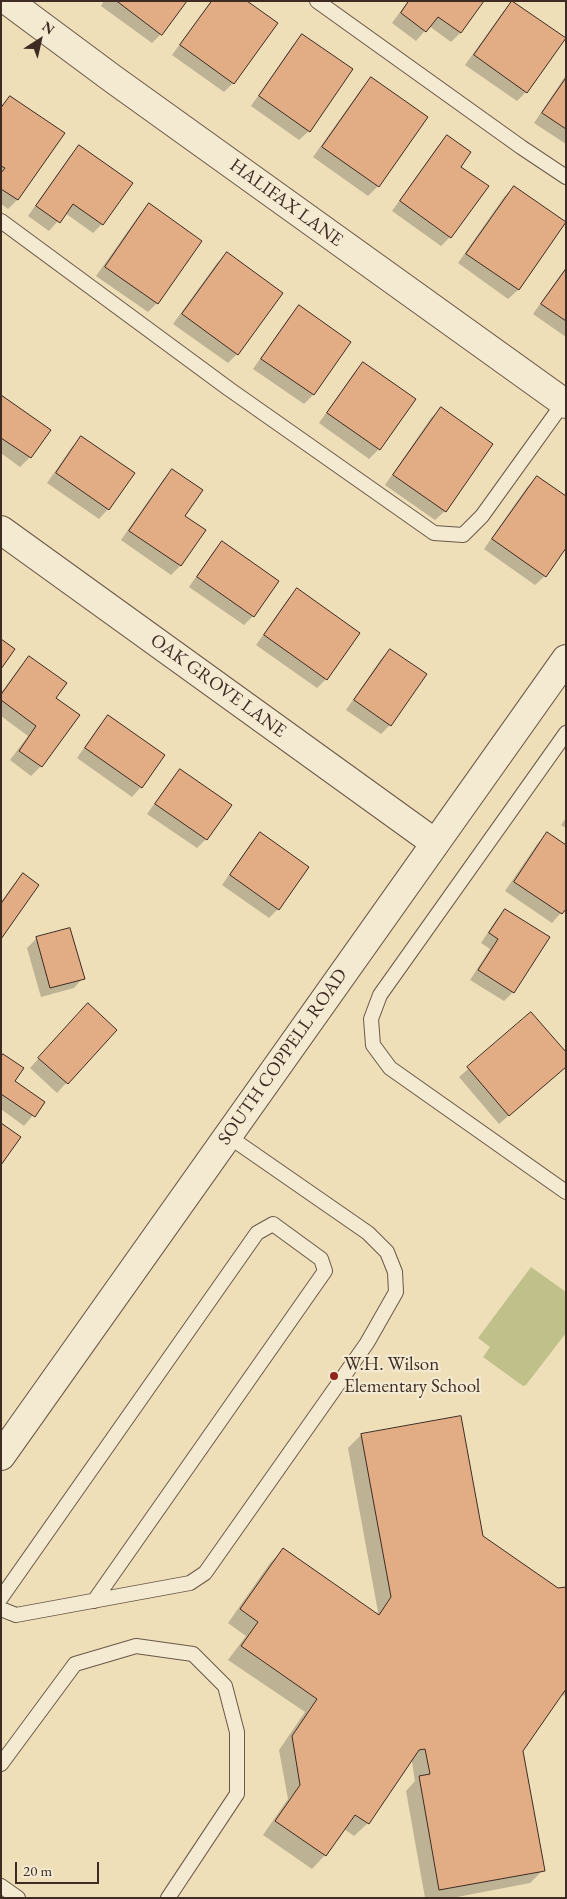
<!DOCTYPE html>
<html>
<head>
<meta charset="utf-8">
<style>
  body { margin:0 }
  #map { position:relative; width:567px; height:1899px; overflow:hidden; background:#eedfb9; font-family:"EB Garamond",serif }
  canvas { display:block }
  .frame { position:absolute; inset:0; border:2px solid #3e2b23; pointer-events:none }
  .north { position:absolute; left:15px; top:15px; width:50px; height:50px; -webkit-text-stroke:4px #f4ead2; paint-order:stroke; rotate:35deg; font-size:14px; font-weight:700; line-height:20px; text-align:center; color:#3e2b23 }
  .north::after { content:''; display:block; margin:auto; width:18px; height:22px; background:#3e2b23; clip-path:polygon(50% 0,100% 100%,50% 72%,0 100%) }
  .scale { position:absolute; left:15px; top:1862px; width:84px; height:22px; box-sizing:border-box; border:2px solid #3e2b23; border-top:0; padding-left:6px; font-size:15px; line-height:18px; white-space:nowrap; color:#3e2b23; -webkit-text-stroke:4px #f4ead2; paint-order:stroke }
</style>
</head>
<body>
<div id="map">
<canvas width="567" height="1899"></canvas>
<div class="frame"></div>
<div class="north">N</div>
<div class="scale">20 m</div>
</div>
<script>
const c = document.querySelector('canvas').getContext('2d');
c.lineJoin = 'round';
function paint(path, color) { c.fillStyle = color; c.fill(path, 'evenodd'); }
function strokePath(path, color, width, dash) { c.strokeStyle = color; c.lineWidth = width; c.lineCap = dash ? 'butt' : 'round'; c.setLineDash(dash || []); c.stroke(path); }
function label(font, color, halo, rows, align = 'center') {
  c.font = font + ' "EB Garamond",serif'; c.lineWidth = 4.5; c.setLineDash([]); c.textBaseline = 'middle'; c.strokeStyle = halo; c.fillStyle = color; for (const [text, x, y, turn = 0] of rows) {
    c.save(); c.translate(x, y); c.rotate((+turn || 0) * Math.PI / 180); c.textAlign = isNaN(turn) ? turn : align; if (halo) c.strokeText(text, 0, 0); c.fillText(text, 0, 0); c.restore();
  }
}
paint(new Path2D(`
  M531,1267L566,1292V1333L526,1385L523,1386L483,1357L490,1347L478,1338Z`), '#c0c08a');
paint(new Path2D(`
  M104,1H185L161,34L152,43L101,6Z
  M211,1H245L233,83L224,92L172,55Z
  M408,1H483L460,33L451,42L429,26L416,41L392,23Z
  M512,2L526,92L517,101L465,65L503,12Z
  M303,36L309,131L299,140L251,106L293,45Z
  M566,75V144L534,123Z
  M371,78L426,117L378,186L368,196L313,157L362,88Z
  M10,97L63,134L17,200L8,209L1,204V106Z
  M447,137L459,167L450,237L441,246L392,211L438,146Z
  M79,147L102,224L93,233L65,213L49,231L28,216L70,156Z
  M514,187L564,223L518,290L508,299L458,263L504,197Z
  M149,205L157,303L148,312L96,276L140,214Z
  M227,254L237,354L228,363L173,324L217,263Z
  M566,267V337L533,314Z
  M299,307L350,342L313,395L304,404L253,369L290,316Z
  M363,363L414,399L379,449L369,459L319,423L354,373Z
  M1,396L49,430L30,457L20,467L1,453Z
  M441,409L445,511L435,520L385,485L431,418Z
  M82,437L133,473L108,509L99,519L47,483L72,447Z
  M172,470L183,517L204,531L180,566L171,575L121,540L163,480Z
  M537,477L545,576L535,585L484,549L527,487Z
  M222,543L253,616L244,625L189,587L213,552Z
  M297,590L326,679L317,688L256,645L288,599Z
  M390,650V725L381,734L346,710L381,659Z
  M29,658L54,698L78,715L41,766L31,776L10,760L28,736L1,716V693L20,667Z
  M108,717L141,787L132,797L77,758L99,726Z
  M180,770L206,839L197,848L147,814L171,780Z
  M566,818V828L561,825Z
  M260,834L278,909L269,918L222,885L251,843Z
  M548,834L566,907L552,923L505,891L538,843Z
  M23,875L1,937V902L14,884Z
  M505,910L513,992L504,1001L470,980L490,949L481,943L496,920Z
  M37,938L83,978L74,988L41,997L27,948Z
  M79,1014L116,1030L57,1093L30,1068Z
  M531,1014L562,1070L499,1124L459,1077Z
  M1,1058L13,1081L44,1102L24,1126L1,1109Z
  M361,1435L482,1537L558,1590L566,1588V1695L559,1696L521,1751L543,1870L530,1883L452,1898H425L406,1791L415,1781L412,1762H409L368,1823L354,1836L344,1829L325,1855L312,1869L263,1835L288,1799L279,1750L305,1712L228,1660L246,1636L228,1623L270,1563L283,1550L376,1614L378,1612L348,1448Z`), '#0003');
const building = new Path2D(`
  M117,1H187L162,35Z
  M212,1H247L278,23L234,84L180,45Z
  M409,1H484L461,33L438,17L426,32L401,13Z
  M512,1L566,38L527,93L474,55Z
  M302,34L353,69L310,132L259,96Z
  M371,77L428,117L379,187L322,147Z
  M566,78V129L542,113Z
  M10,96L65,133L18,200L1,189V173L5,168L1,166V108Z
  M447,135L471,152L461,167L489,186L451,238L400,201Z
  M79,145L133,183L103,225L73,204L60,223L36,206Z
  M514,186L566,222L519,290L466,254Z
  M149,203L202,241L158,304L105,267Z
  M227,252L283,293L238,355L182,314Z
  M566,269V321L541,304Z
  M299,305L351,342L314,395L261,359Z
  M363,362L416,399L380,450L327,413Z
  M1,395L51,430L31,458L1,438Z
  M441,407L493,444L446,512L393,475Z
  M81,436L135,473L109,510L56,473Z
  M172,469L203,490L185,516L206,530L181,566L129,531Z
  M537,476L566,496V548L546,577L492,539Z
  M222,541L279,581L254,617L197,577Z
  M297,588L360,633L327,680L264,635Z
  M1,639L15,649L1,669Z
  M390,649L427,674L391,726L354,700Z
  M29,656L67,683L56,698L80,715L42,767L19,751L36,726L1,700V695Z
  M108,715L165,755L142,788L85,748Z
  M180,769L232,805L207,840L155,804Z
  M260,832L309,867L279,910L230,875Z
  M547,832L566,845V909L562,914L514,882Z
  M23,873L39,885L1,939V904Z
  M505,909L550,937L514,993L478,970L498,939L489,933Z
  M70,928L85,979L50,988L36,937Z
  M88,1003L117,1030L68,1084L38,1058Z
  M531,1012L566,1052V1067L509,1116L467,1067Z
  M3,1054L24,1068L15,1081L45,1102L35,1117L1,1094V1057Z
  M1,1123L21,1137L1,1165Z
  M461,1416L483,1536L558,1588L566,1587V1689L523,1751L545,1871L439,1890L419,1776L430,1774L425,1749L419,1750L369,1824L355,1815L326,1856L275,1821L300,1785L292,1736L317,1699L241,1646L258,1622L240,1609L283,1548L379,1615L391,1597L361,1434Z`);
paint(building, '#e2ad84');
strokePath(building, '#3e2b23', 1);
const service = new Path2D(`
  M317,1L521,147L566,177
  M1,221L229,389L434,533L463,535L482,516L564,402
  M566,733L380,995L371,1019L373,1045L390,1068L566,1192
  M1,1598L257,1233L273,1224L321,1259L325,1271L94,1601
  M1,1609L16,1615L190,1583L205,1573L367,1343L396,1292L395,1272L387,1252L368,1233L228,1136
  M1,1764L75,1664L136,1646L193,1654L225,1686L237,1732V1794L168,1898
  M1,1886L18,1898`);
const minor = new Path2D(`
  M8,1L113,79L566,404
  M1,530L435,843`);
const tertiary = new Path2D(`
  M1,1456L566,659`);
strokePath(service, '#6a5848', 16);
strokePath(minor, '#6a5848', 30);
strokePath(tertiary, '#6a5848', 30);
strokePath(service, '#f4ead2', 14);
strokePath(minor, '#f4ead2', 28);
strokePath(tertiary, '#f4ead2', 28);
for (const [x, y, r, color] of [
  [334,1376,5,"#8f2418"]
]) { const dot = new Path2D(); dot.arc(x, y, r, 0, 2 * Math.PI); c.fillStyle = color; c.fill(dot); strokePath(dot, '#f4ead2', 2); }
label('19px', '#3e2b23', '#f4ead2', [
  ["HALIFAX LANE",286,203,36],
  ["OAK GROVE LANE",218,686,36],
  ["SOUTH COPPELL ROAD",283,1057,-55]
]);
label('19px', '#3e2b23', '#f4ead2', [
  ["W.H. Wilson",344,1365],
  ["Elementary School",344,1387]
], 'left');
</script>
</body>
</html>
